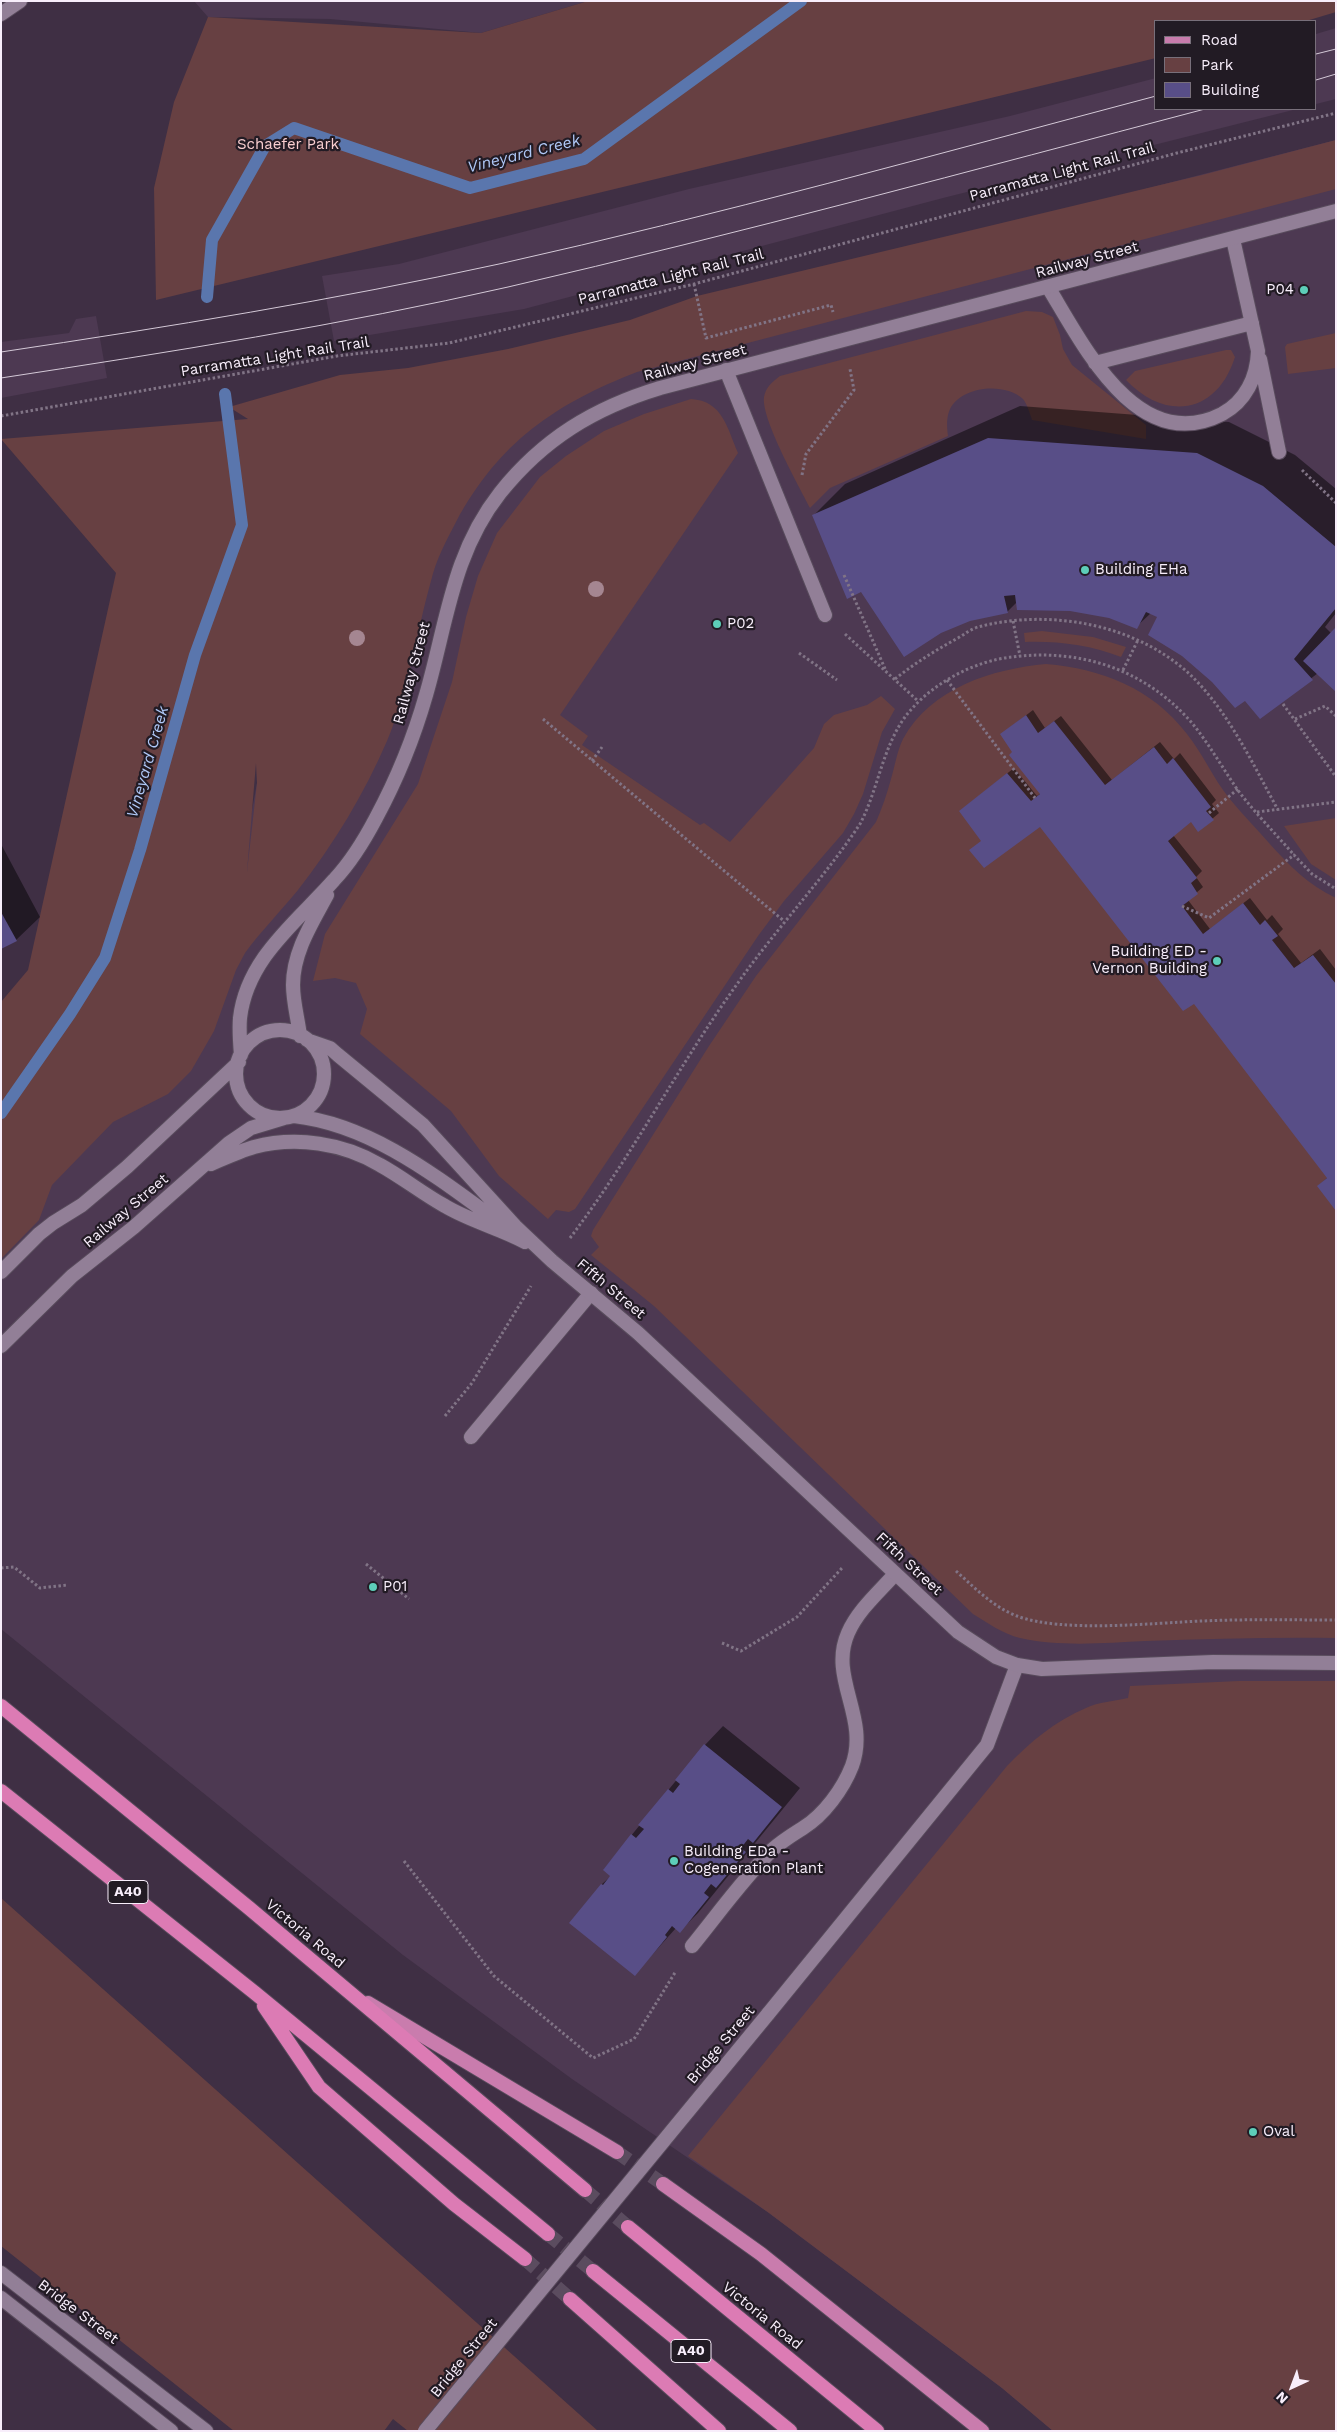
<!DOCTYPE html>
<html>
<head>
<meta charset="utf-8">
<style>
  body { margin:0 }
  #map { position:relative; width:1337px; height:2432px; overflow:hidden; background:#3f2f44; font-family:"Work Sans",sans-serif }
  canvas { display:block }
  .frame { position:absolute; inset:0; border:2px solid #f8eefb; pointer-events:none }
  .legend { position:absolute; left:1154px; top:20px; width:162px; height:90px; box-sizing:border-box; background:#221b24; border:1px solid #786f7a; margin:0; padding:6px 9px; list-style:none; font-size:15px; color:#f8eefb }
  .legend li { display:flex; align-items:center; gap:10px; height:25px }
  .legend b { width:25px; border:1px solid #786f7a }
  .north { position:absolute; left:1267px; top:2362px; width:50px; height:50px; -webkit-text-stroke:4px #221b24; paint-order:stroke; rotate:223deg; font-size:14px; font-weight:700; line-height:20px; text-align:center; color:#f8eefb }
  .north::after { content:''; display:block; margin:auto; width:18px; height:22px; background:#f8eefb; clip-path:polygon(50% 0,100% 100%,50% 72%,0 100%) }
</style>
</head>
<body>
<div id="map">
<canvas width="1337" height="2432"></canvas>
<div class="frame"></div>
<ul class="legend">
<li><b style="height:6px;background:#c97cad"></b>Road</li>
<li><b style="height:14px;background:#674042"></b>Park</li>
<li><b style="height:14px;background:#584e87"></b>Building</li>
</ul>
<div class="north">N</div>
</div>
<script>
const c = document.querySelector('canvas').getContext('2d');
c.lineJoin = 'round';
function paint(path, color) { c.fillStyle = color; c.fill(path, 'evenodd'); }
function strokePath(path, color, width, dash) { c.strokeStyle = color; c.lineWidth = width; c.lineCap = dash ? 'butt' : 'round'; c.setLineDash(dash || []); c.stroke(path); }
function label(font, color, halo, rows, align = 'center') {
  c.font = font + ' "Work Sans",sans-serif'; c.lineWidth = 4.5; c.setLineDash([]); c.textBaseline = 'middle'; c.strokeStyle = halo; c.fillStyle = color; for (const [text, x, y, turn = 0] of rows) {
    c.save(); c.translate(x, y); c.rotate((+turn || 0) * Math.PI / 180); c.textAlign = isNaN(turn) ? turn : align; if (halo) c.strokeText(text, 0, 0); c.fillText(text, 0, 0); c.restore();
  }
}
paint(new Path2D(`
  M194,1H588L481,33L330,19L208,17Z
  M1336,28V99L1316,104V34Z
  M1156,78V109H1297L943,198L524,309L334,341L322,276L399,264L689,189L1010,116Z
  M1336,140V2431H1053L1002,2388L769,2213L572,2079L403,1955L1,1629V1142L247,837L257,783L250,419L229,407L471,362Z
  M96,316L107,378L1,398V342L69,333L76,319Z`), '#4d3952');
paint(new Path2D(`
  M588,1H1336V12L1306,21H1156V58L156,300L154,188L174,102L208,17L481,33Z
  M1336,140V189L637,372C555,404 499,442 456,522C446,541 436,560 431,581C416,634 409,689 387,741C364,794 334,844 298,890C281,911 261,931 245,953L236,970L214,1031L191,1071L168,1094L113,1122L52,1185L39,1220L1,1259V1002L28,970L116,573L1,439L248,419L229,407L340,375L408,368L508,349L630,320L697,296L1202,175ZM256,763L257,783L247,872V871Z
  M1026,311L1042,312L1053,317L1060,335L1063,349L1072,365L1146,425V439L1032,420C1030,414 1027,404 1023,399C1004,382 962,386 950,409C946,418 947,427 948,436L830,488L810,508C799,486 761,419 764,397C766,387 772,382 780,376Z
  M1336,333V368L1288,374L1285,347L1287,344Z
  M1226,350H1231L1235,357C1217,414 1166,422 1126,380L1135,371Z
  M691,399C723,401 727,428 738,453L560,715L588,736L582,745L700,825L704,823L730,842L814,748L824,724L834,715L867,705L881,696L895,709L882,732L863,794L854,814L843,833L784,901L758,936L575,1209L569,1212L556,1210L548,1219L499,1176L451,1111L360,1034L367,1009L356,983L335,978L313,981L325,934L418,784L452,682L466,617L478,576L497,533L540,477L566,456L604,431L644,414Z
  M1042,631L1093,637L1126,647L1121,657C1090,645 1058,641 1025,642L1024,633Z
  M1046,664C1102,669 1152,688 1187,734C1203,754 1213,778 1229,798C1241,813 1256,828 1269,843C1289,865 1308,885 1336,898V1638C1272,1637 1209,1639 1145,1641C1105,1643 1060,1647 1020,1638C1003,1634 988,1623 973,1614L654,1306L591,1255L599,1247L591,1236L593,1230L709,1046L756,976L876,822C882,808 887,794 891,779C895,766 897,751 903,739C931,688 992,669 1046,664Z
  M1336,818V880L1311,864L1284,826Z
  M1239,1681H1336V2431H1053L1002,2388L769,2213L688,2156L1007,1766C1030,1742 1055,1721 1086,1708C1098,1702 1115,1701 1128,1698L1130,1686Z
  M1,1898L598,2431H408L393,2419L384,2431H234L1,2246Z`), '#674042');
paint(new Path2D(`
  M1020,406L1229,422L1295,455L1336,489V613L1325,627L1331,633L1318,673L1260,718L1245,699L1158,617L1151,613L1136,627L1109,616L1017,602L1007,612L813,516L845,484Z
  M1033,710L1045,728L1061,716L1112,780L1160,742L1174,759L1180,753L1216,800L1212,804L1219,813L1199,830L1191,820L1173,835L1202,871L1196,877L1203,887L1188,900L1210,929L1250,898L1267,920L1272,915L1283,929L1278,934L1301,963L1320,949L1336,970V1209L1318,1186L1328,1177L1195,1002L1040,825L982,840L960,811L1014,768L1037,796L1041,793L1013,752L1008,729Z
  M1,844L40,917L16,940L1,948Z
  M723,1726L800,1788L698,1913L680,1931L676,1928L635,1974L602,1884L611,1876L604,1869L705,1745Z`), '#0007');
strokePath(new Path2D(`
  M207,297L212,240L265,146L294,128L470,188L584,159L801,1
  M1,1113L70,1014L105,958L140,850L195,655L242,525L225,394`), '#5a76ad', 12);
paint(new Path2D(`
  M988,438L1197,453L1263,486L1336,547V608L1294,659L1313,680L1260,719L1245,701L1235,708L1212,682L1182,656L1148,635L1157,617L1146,612L1137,629L1109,618L1070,611L1017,610L1015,595L1004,596L1008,613L970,621L941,633L904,657L861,592L847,599L812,515Z
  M1336,627V692L1303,661Z
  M1026,715L1038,733L1054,721L1105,785L1154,747L1167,764L1173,758L1211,807L1206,811L1214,820L1198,832L1191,822L1168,841L1197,878L1191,883L1198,894L1182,906L1203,934L1243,903L1260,925L1265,920L1278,936L1272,940L1294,968L1313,955L1336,984V1211L1317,1186L1327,1178L1194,1004L1183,1011L1040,827L984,868L969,850L981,841L959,811L1007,773L1031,801L1040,794L1009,755L1012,752L1000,734Z
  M1,912L17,941L1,949Z
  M704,1744L782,1807L753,1843L748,1839L741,1848L746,1852L716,1888L711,1884L704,1893L709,1897L680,1933L672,1926L665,1935L667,1937L635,1976L569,1923L601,1884L603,1885L610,1876L603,1870L631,1834L636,1838L644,1829L638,1825L668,1789L673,1793L680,1784L675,1780Z`), '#584e87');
strokePath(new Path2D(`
  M617,2152L663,2184`), '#5b4c5f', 14, [14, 7]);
strokePath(new Path2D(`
  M585,2190L628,2227
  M548,2234L593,2271
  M525,2259L570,2299`), '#5b4c5f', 14, [14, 7]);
const service = new Path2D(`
  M1048,287C1083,344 1137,457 1222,414C1246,401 1257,377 1258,351L1233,239
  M1260,359L1279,452
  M1095,363L1252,323
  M726,370L825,615
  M471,1437L591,1293
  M692,1946C718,1914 743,1879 772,1850C782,1841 792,1835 803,1828C824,1815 843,1789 852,1766C870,1717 828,1678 848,1633C858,1610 879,1592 895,1574
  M1,2298L171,2431`);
const minor = new Path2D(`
  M1,14L20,1
  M768,2014L987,1745L1017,1665
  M1,2273L206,2431`);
const tertiary = new Path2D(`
  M236 1074a44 44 0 1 1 88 0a44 44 0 1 1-88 0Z
  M300,1036C298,1019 293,1002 293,985C293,952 312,923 327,895
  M307,1040L330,1048L338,1055L423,1125L515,1226L552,1261L638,1333L958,1632L996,1657L1017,1665L1042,1669L1213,1662L1336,1663
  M241,1055C240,1043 239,1030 240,1018C247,958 297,922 334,880C351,862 365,839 376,818C397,779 414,737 426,695C447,623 452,554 500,493C543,439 594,408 660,388L1336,211
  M294,1116C375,1125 443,1182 507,1228
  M211,1164C225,1158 240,1151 254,1147C296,1136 343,1143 380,1165C402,1177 423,1194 445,1206C470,1221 499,1228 525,1242
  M1,1272L39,1234L53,1223L82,1205L127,1167L239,1062
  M1,1346L72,1276L134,1227L229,1143L251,1128L284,1118`);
const primary = new Path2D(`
  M368,2003L617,2152
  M663,2184L761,2254L982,2431`);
const trunk = new Path2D(`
  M1,1706L249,1908L585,2190
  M1,1791L255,1993L548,2234
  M264,2006L319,2087L454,2204L525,2259
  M628,2227L877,2431
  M593,2271L790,2431
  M570,2299L719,2431`);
strokePath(service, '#584b5c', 16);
strokePath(minor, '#584b5c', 16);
strokePath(tertiary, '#584b5c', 16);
strokePath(primary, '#584b5c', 16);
strokePath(trunk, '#584b5c', 16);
strokePath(new Path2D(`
  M694,284L706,338L831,305L833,312
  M1,416L337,356L449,343L694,284L1177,153L1336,113
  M1302,470L1336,503
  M802,475L806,454L854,390L850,369
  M844,575L886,671
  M1013,621L1020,656
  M845,634L918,701
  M799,653L837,680
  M1123,670L1138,640
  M895,679C915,663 936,650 958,638C965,634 971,629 978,627C1054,607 1149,626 1202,687C1234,723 1255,768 1278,810
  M947,680L1035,798
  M1283,704L1336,777
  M543,719L784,921
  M1295,719L1325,706L1336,716
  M592,761L602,747
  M1257,812L1336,802
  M1209,813L1238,789
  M1182,906L1209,918L1294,855L1312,874L1336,889
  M570,1238C631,1158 677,1068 735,987C774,931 822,881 860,824C878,790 882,749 905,717C929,685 973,661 1012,657C1081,648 1146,670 1192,723C1209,744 1222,767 1237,789C1254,812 1275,833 1294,855
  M445,1416L472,1383L531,1286
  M366,1564L409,1599
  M1,1568L14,1567L40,1588L67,1585
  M956,1571C975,1588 993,1607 1017,1616C1062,1633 1152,1623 1202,1621C1247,1619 1291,1620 1336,1620
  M722,1643L741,1651L797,1617L842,1568
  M404,1861L494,1976L593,2058L634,2039L676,1971`), '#817486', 3, [2.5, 2.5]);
strokePath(service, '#927f97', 14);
strokePath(minor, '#927f97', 14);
strokePath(tertiary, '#927f97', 14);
strokePath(primary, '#c97cad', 14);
strokePath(trunk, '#dc7bb4', 14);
strokePath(new Path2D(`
  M1316,54L1336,49
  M1316,80L1336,74
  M1,352C168,327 334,300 499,264C719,215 937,154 1156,96
  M1,378C171,352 341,325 508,287C742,233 973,170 1205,109`), '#d4c9d7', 1);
const minorBridge = new Path2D(`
  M425,2431L768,2014`);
strokePath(minorBridge, '#584b5c', 16, []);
strokePath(minorBridge, '#927f97', 14);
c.fillStyle = '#a58691';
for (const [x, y] of [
  [596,589],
  [357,638]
]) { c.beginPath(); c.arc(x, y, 8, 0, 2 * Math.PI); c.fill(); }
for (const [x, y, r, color] of [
  [1304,290,5,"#5dceb9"],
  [1085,570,5,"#5dceb9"],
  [717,624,5,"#5dceb9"],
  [1217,961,5,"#5dceb9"],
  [373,1587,5,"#5dceb9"],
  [674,1861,5,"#5dceb9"],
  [1253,2132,5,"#5dceb9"]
]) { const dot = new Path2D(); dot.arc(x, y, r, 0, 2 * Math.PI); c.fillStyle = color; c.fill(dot); strokePath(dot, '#221b24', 2); }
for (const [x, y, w] of [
  [128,1892,40],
  [691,2351,40]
]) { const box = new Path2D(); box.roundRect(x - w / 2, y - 11.5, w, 23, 4); c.fillStyle = '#221b24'; c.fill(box); strokePath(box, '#f8eefb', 1); }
label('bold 14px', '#f8eefb', null, [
  ["A40",128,1892],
  ["A40",691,2351]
]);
label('15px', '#f9ced0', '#221b24', [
  ["Schaefer Park",288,145]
]);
label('15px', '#f8eefb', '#221b24', [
  ["Parramatta Light Rail Trail",1062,172,-15],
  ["Railway Street",1087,260,-15],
  ["Parramatta Light Rail Trail",671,277,-14],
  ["Parramatta Light Rail Trail",275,357,-9],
  ["Railway Street",695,363,-15],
  ["Railway Street",412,673,-75],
  ["Railway Street",126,1211,-40],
  ["Fifth Street",611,1289,40],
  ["Fifth Street",909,1564,43],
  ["Victoria Road",305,1934,40],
  ["Bridge Street",721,2045,-50],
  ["Bridge Street",78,2312,37],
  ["Victoria Road",762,2316,39],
  ["Bridge Street",464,2358,-51]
]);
label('15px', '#f8eefb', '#221b24', [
  ["P04",1294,290,"right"],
  ["Building EHa",1095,570],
  ["P02",727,624],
  ["Building ED -",1207,952,"right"],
  ["Vernon Building",1207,969,"right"],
  ["P01",383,1587],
  ["Building EDa -",684,1852],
  ["Cogeneration Plant",684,1869],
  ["Oval",1263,2132]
], 'left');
label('italic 16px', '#afc8f7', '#221b24', [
  ["Vineyard Creek",524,154,-14],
  ["Vineyard Creek",148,762,-74]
]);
</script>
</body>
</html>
